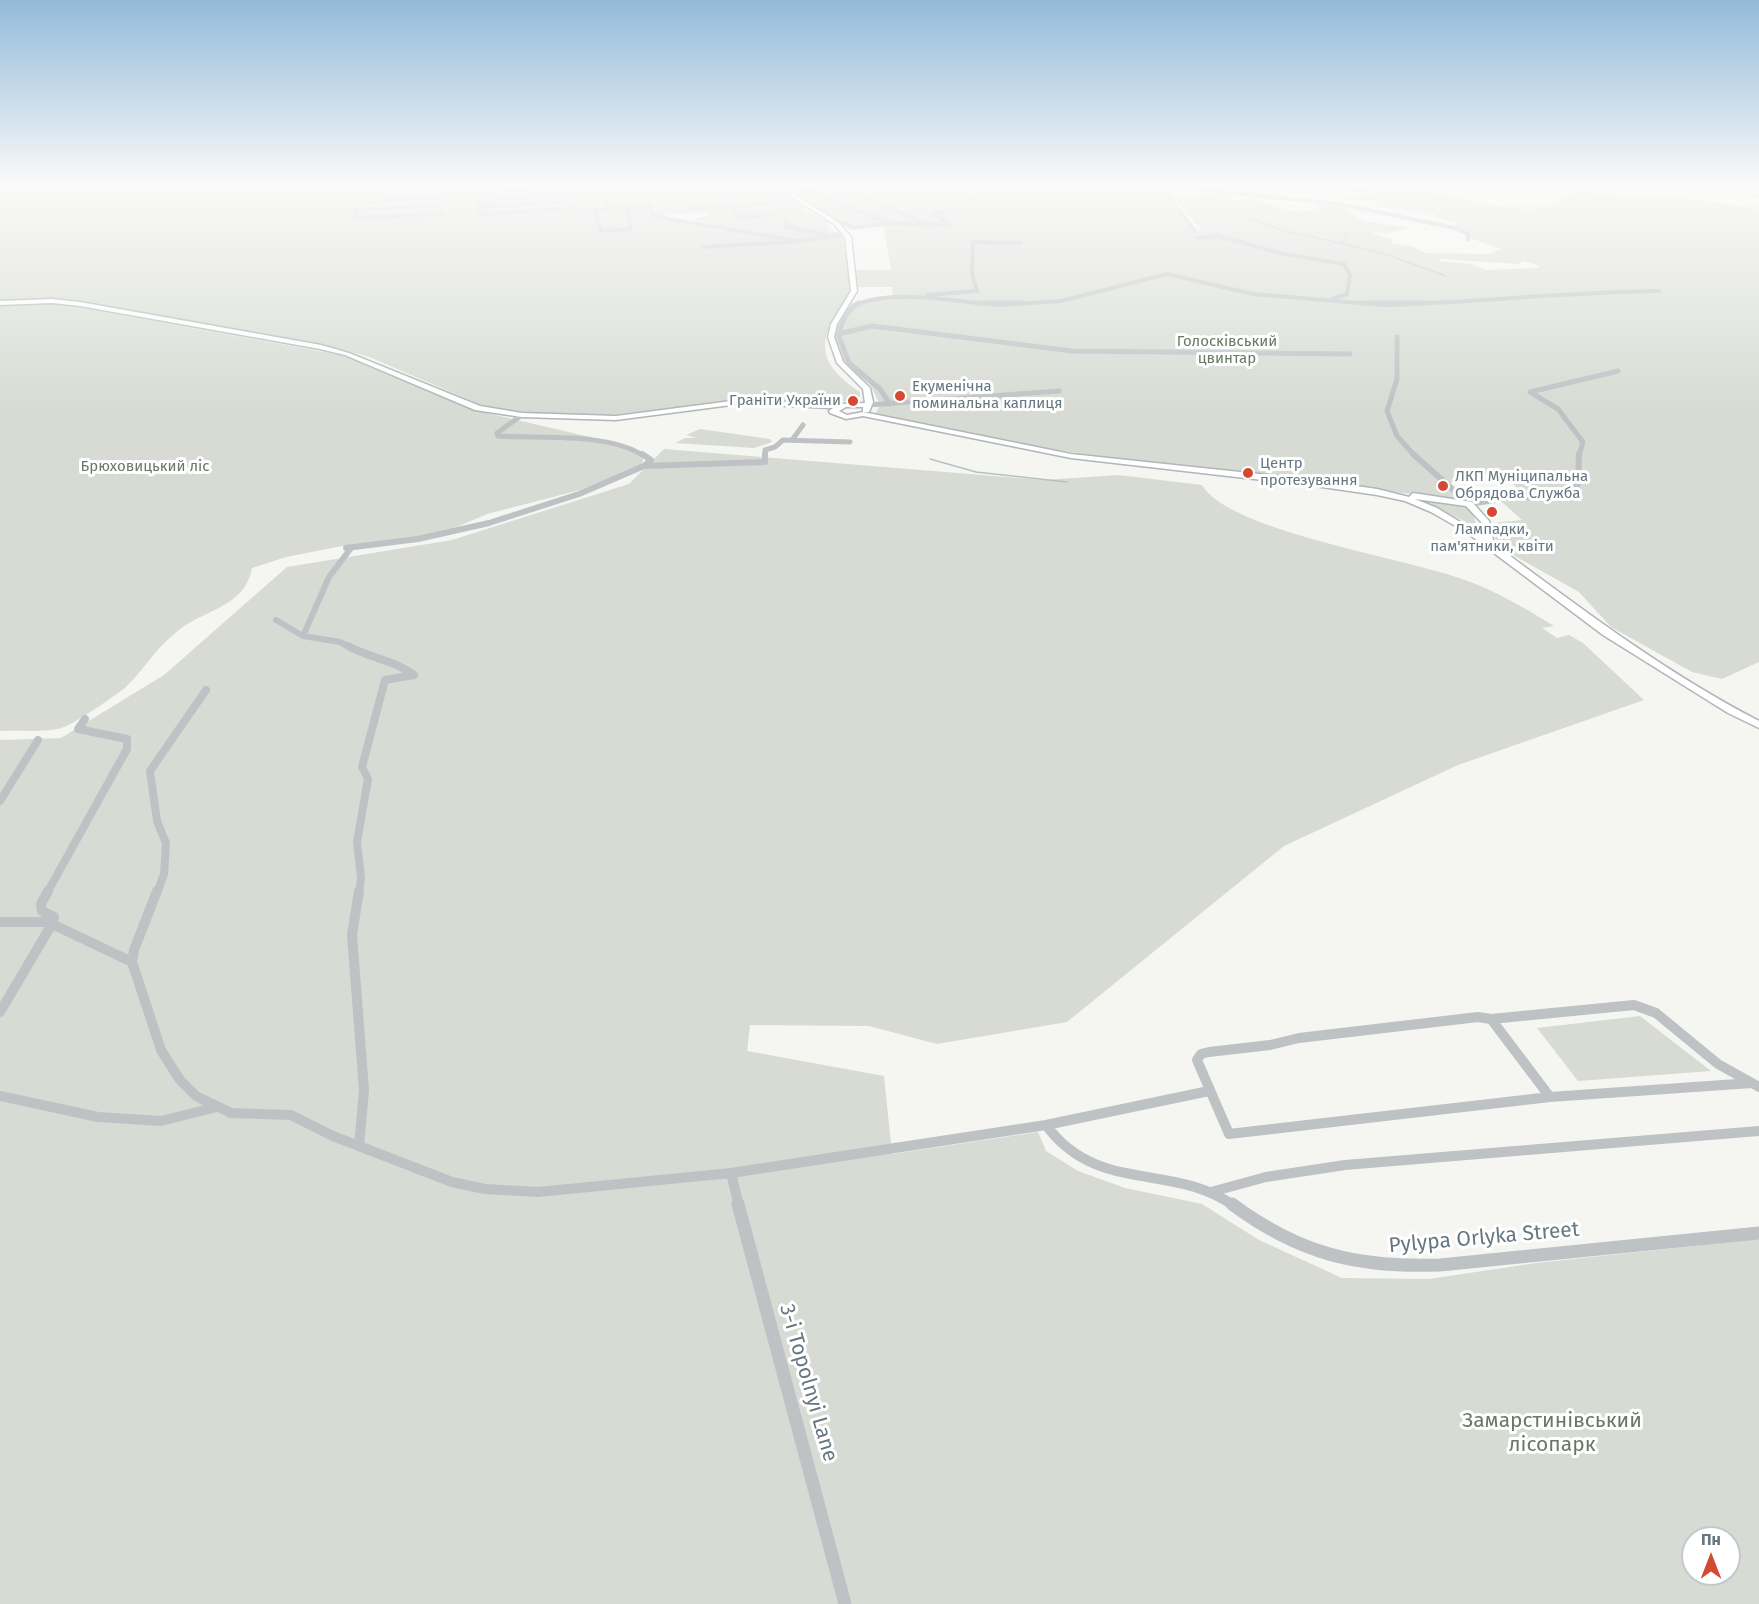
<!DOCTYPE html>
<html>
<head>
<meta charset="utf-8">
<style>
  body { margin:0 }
  #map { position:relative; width:1759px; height:1604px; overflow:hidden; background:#f5f5f2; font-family:"Fira Sans",sans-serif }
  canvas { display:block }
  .north { position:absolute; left:1681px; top:1526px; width:60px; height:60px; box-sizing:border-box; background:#fff; border:2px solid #c2c9cc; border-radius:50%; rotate:0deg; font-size:16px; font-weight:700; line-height:24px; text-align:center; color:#667780 }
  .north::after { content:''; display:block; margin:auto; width:21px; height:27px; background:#d44932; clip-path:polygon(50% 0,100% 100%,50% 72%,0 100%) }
</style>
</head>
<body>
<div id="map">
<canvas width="1759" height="1604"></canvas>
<div class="north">Пн</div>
</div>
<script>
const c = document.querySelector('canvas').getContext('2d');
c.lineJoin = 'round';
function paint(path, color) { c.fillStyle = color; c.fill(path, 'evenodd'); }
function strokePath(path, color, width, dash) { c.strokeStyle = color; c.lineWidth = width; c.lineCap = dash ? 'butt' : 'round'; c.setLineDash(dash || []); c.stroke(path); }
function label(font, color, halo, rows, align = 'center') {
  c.font = font + ' "Fira Sans",sans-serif'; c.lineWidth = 6; c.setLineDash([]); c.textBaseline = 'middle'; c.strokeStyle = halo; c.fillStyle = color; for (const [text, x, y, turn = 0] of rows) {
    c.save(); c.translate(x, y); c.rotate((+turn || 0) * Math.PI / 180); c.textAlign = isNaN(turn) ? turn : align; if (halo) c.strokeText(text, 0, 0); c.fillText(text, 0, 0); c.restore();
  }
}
paint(new Path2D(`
  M0,186H390L391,188L392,186H791L789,191L794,202L806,206L804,207L806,211L831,222H828V230L842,233L851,291C822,332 808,358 860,392V396L858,399L829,404L739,400L602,416L525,413L484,406L369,357L340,349L86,303L53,300L0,301ZM663,213H707V216L693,219L741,231L708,230L713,226L667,217Z
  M803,186H1141L1116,192C1126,195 1135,190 1145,189C1163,186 1181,217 1192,231H1202L1171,195C1192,197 1220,190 1239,201L1255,197C1274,209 1296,214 1318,209L1317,203L1344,207L1363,221L1411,228L1387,233L1370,232L1393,240L1390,243L1411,246L1425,253L1488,254L1501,249L1470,238L1453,226L1456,223L1438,218L1435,214L1374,206L1376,203L1373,201L1321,196C1350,198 1380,191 1409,191C1454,190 1498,213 1542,208C1558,206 1564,195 1579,192L1701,200L1759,209V662L1722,679L1692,672L1611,627L1579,592L1506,551L1495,538L1494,523L1522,520L1502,502L1530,499L1507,479L1471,472L1447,485L1459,500C1266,475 1065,461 875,414L880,405L871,386L842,363L834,336L852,303L893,295L892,287H858L856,270H891L883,225L849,229L795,195ZM1443,259L1519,264L1523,261L1540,266L1538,268L1486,270L1471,264L1437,261Z
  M37,303L66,305L341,355L474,410L633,447L644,455L642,465L580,490L487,514L438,535L367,546H342L286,557L252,568C245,607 205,609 179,630C155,648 145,669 126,687C115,696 77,722 64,727C50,733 17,730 0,731V304Z
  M700,429L770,439L772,442L754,448L675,443L685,438H696L686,435Z
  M664,449L1043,480L1119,475L1202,485C1230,533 1416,559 1473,583C1501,594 1528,610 1554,626L1542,628L1557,638L1569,635L1583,643L1644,700L1458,765L1284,846L1067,1022L937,1044L869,1026L750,1025L747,1051L884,1076L892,1154L1038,1132L1046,1151L1078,1171L1125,1188L1202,1204L1259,1240L1342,1278L1429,1279L1536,1263L1759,1239V1604H0V740L61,738L164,675L287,567L452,540L629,484ZM1693,1538H1729V1574H1693Z
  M1417,500L1466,507L1473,514L1479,534L1462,520Z
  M1640,1016L1711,1071L1578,1081L1537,1028Z`), '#d7dbd3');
paint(new Path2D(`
  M1294,186H1397C1362,199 1329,188 1294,186Z`), '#b5c2c4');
strokePath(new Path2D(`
  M1742,186L1744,194L1759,197
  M1249,218L1285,231L1382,253L1446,276
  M1339,243L1345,240L1347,233
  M930,459L976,472L1067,482`), '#b5c2c4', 1.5);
const secondary = new Path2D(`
  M795,186H799L795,195L838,222L851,237L857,291L837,324L834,337L843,362L870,388L873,402L869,412H863V407H846L839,411L847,415L863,412L1071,454L1315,480L1377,489L1409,497L1413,493L1472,502L1489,521L1494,544C1579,607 1664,672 1759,721V728L1728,713L1603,635L1466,532L1431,512L1405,501L1377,495L1315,486L1071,458L863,416L846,419L830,413L829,411L833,408L739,404L616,420L522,417L475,410L345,355L320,349L80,306L52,303L0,305V301L52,299L80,302L321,345L349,353L480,406L522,413L616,416L739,400L841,404L865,403L863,389L837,363L828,337L831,324L851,291L845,237L834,224L790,196ZM1415,499L1466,506L1481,522L1483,536L1437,508Z`);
strokePath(secondary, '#b1b6b9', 3);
strokePath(new Path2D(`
  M600,186L608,209L648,207
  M639,186L653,215L657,217L792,240
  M678,186L691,209L801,201
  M717,186L737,217L770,215
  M751,186L760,195L790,194L836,186L930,225L926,226
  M938,186L978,201
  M979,186L991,190
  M1149,186L1165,192L1195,231
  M1164,186L1339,204L1455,228L1468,234V240
  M810,191L887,222
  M475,193L479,213L482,214L574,208
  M477,201L570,194
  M573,205L578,211L608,209
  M478,207L572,201
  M355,210L441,205
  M594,210L601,231L631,229L626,208
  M441,214L355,218V203L588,186
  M786,220L784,226L826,235
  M836,223H845L854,228L890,223L951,225L934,213L949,210
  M1197,238L1218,236L1283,254L1344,264L1350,275L1347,294L1333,299
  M703,247L790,242L847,234
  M927,295L977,291L972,274L973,242L1021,243
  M856,305C894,288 955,302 997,305
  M1000,305L1061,301L1167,274L1253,294L1382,305
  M1386,305C1477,302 1568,292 1659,291`), '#bec2c5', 4);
strokePath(new Path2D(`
  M859,303C847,309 842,322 838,334L849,363L880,389L890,404
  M978,303H1023
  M1364,303H1428
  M838,334L872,326L1072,351L1350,354
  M1397,337V379L1387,411L1397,436L1415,456
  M868,405L1059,391
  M522,415L497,433L498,436C541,439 607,432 644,456
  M792,440L803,425
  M765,456V450L775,447L783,440L850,442
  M1579,456L1583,442L1558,409L1530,392L1618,371`), '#bec2c5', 5);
strokePath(new Path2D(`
  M642,454L651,460L644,466
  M1413,454L1469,504L1513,497H1567L1578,484L1579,454
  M346,548L418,539L489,523L579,494L644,466L765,462V454
  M276,620L303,636L340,642L351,648
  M303,636L329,577L351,548`), '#bec2c5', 6);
strokePath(new Path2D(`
  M348,646C370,658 394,660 414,675
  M0,801L38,740
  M47,893L127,749V739L78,729L85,719
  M157,893L164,874L166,843L157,821L150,771L206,690
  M359,893L361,878L357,842L368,779L362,767L385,680L414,675`), '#bec2c5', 8);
strokePath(new Path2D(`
  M157,891L134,950L132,962L161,1050L180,1080L196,1096L231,1113L291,1115L333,1136L452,1182L485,1189L538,1192L731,1173L1046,1125L1209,1091
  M359,891L352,935L364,1090L359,1146
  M0,922H52
  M52,924L132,962
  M1634,1005L1656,1013L1718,1064L1752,1083L1550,1097L1229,1134L1197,1060L1201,1054L1209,1052L1270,1045L1299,1038L1478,1017L1491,1019Z
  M0,1012L52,924L54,917L42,911L41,904L48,891
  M1491,1019L1550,1097
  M1752,1083L1759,1087
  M0,1096L98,1117L161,1121L217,1107
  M1046,1125C1097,1195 1174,1162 1234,1206
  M731,1173L739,1206
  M1211,1192L1266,1177L1345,1165L1759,1131`), '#bec2c5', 10);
strokePath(new Path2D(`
  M738,1204L845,1604
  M1232,1204C1299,1254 1358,1268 1440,1265L1759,1233`), '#bec2c5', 13);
paint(secondary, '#fff');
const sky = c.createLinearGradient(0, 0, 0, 411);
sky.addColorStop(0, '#93bada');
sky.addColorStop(0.45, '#fafaf9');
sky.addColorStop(1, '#fafaf900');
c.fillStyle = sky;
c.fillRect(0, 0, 1759, 411);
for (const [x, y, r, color] of [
  [900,396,6,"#d44932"],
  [853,401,6,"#d44932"],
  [1248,473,6,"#d44932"],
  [1443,486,6,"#d44932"],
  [1492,512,6,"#d44932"]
]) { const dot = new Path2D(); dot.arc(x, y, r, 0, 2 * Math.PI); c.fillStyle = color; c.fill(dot); strokePath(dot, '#fff', 2); }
label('15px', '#6a7865', '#fff', [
  ["Голосківський",1227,342],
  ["цвинтар",1227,359],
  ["Брюховицький ліс",145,467]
]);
label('15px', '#667780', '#fff', [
  ["Екуменічна",912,387],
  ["поминальна каплиця",912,404],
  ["Граніти України",841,401,"right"],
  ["Центр",1260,464],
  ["протезування",1260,481],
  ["ЛКП Муніципальна",1455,477],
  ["Обрядова Служба",1455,494],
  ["Лампадки,",1492,530,"center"],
  ["пам'ятники, квіти",1492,547,"center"]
], 'left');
label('21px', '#667780', '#fff', [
  ["Pylypa Orlyka Street",1484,1238,-5],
  ["3-i Topolnyi Lane",808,1383,74]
]);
label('21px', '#6a7865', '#fff', [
  ["Замарстинівський",1552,1421],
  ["лісопарк",1552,1445]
]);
</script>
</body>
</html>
